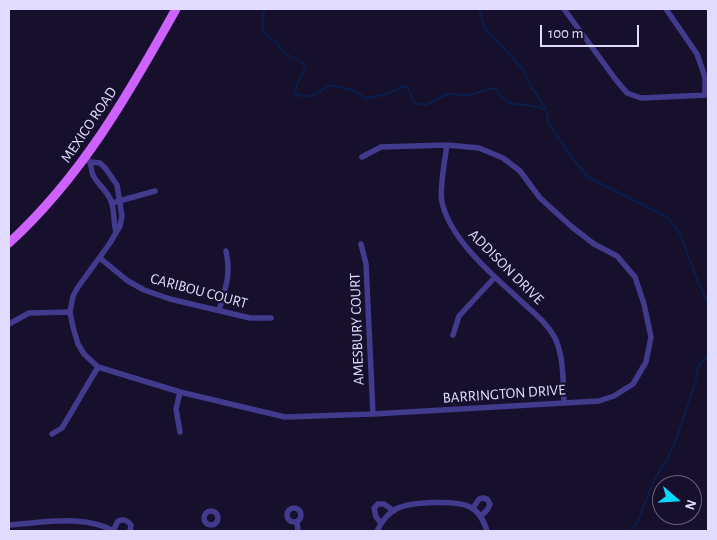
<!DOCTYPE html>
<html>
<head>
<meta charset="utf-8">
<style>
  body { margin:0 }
  #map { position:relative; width:717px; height:540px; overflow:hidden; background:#17102c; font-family:"Alegreya Sans",sans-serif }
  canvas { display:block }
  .frame { position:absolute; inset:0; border:10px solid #e1dbff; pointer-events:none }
  .north { position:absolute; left:652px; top:475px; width:50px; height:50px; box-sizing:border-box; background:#17102c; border:1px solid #686180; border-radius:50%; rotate:109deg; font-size:14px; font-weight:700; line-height:20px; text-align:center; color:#e1dbff }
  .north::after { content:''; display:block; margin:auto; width:18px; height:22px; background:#07d8ff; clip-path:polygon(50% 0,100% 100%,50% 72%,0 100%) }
  .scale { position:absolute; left:540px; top:25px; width:99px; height:22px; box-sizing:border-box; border:2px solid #e1dbff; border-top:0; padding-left:6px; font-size:15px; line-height:18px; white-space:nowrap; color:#e1dbff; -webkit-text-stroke:4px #17102c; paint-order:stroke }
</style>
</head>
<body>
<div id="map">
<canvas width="717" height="540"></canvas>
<div class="frame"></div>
<div class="north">N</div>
<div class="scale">100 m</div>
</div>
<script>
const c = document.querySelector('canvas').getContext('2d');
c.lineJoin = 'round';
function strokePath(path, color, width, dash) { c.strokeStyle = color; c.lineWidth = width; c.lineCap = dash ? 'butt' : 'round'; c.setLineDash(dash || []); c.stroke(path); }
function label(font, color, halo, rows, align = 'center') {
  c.font = font + ' "Alegreya Sans",sans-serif'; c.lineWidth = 4.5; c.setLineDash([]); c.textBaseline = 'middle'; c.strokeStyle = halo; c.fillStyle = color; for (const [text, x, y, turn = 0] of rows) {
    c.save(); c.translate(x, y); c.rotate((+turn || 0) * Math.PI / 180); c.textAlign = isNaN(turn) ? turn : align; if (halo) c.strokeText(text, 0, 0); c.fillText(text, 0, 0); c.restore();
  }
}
strokePath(new Path2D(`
  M265,9L263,16L262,29L265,34L276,42L283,52L301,62L305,66C303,76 296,82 295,92L297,95C313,99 316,93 330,85L352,90L366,98L383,95L406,86L408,87L414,103L426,105L447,94L469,95L493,88L496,89C505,104 509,104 526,105C532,105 539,108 546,109
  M479,9L484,27L523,69L529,83L546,109L549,124L570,155L588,177L667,217L680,234L697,279L708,303
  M630,531L638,521L654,480L666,461L674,445L696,380L698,367L708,355`), '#091e4c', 2);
strokePath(new Path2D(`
  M564,9L616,80L627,93L641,98L708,95
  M666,9L697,54L705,77V95
  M447,145C445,159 439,190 442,202C450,240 494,276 522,302C534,313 547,323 555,338C564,357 563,382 564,402
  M88,160C93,165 90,169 93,175C97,184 107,190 111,201C115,211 113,222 116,232
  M91,162L100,163L106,169L117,185L122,216L120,226L110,243L78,287L73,296L70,312L73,327L78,344L84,354L98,367L180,392L285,417L373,414L599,401L614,396L633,384L646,362L651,337L644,304L635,277L617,256L594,244L572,227L540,198L520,171L503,158L479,148L447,145L381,147L362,157
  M112,203L155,191
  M361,244L366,264L373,414
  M100,258L128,281L144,290L170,299L250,318H271
  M219,310C226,287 231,275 226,251
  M9,324L29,313L70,312
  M453,335L459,316L495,277
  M180,432L176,409L180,392
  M52,434L62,428L98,367
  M287 515a7 7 0 1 1 14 0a7 7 0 1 1-14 0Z
  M473,508L479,499L483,498L487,499L490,504L487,510L481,516
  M204 518a7 7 0 1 1 14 0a7 7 0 1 1-14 0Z
  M297,522L298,531
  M381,523L376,517L374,508L378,504H384L394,511
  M9,525C42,523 84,514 114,531
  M113,531L118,521C124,519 127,520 131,525L130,531
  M377,531C381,522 390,510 401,507C414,502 457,500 470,507C480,512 484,521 487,531`), '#423a8c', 5.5);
strokePath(new Path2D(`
  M9,243C82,176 128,95 176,9`), '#cd62ff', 9);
label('15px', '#e1dbff', '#17102c', [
  ["MEXICO ROAD",89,125,-56],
  ["ADDISON DRIVE",506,267,45],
  ["CARIBOU COURT",199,291,15],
  ["AMESBURY COURT",357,329,-92],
  ["BARRINGTON DRIVE",504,394,-4]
]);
</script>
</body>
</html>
